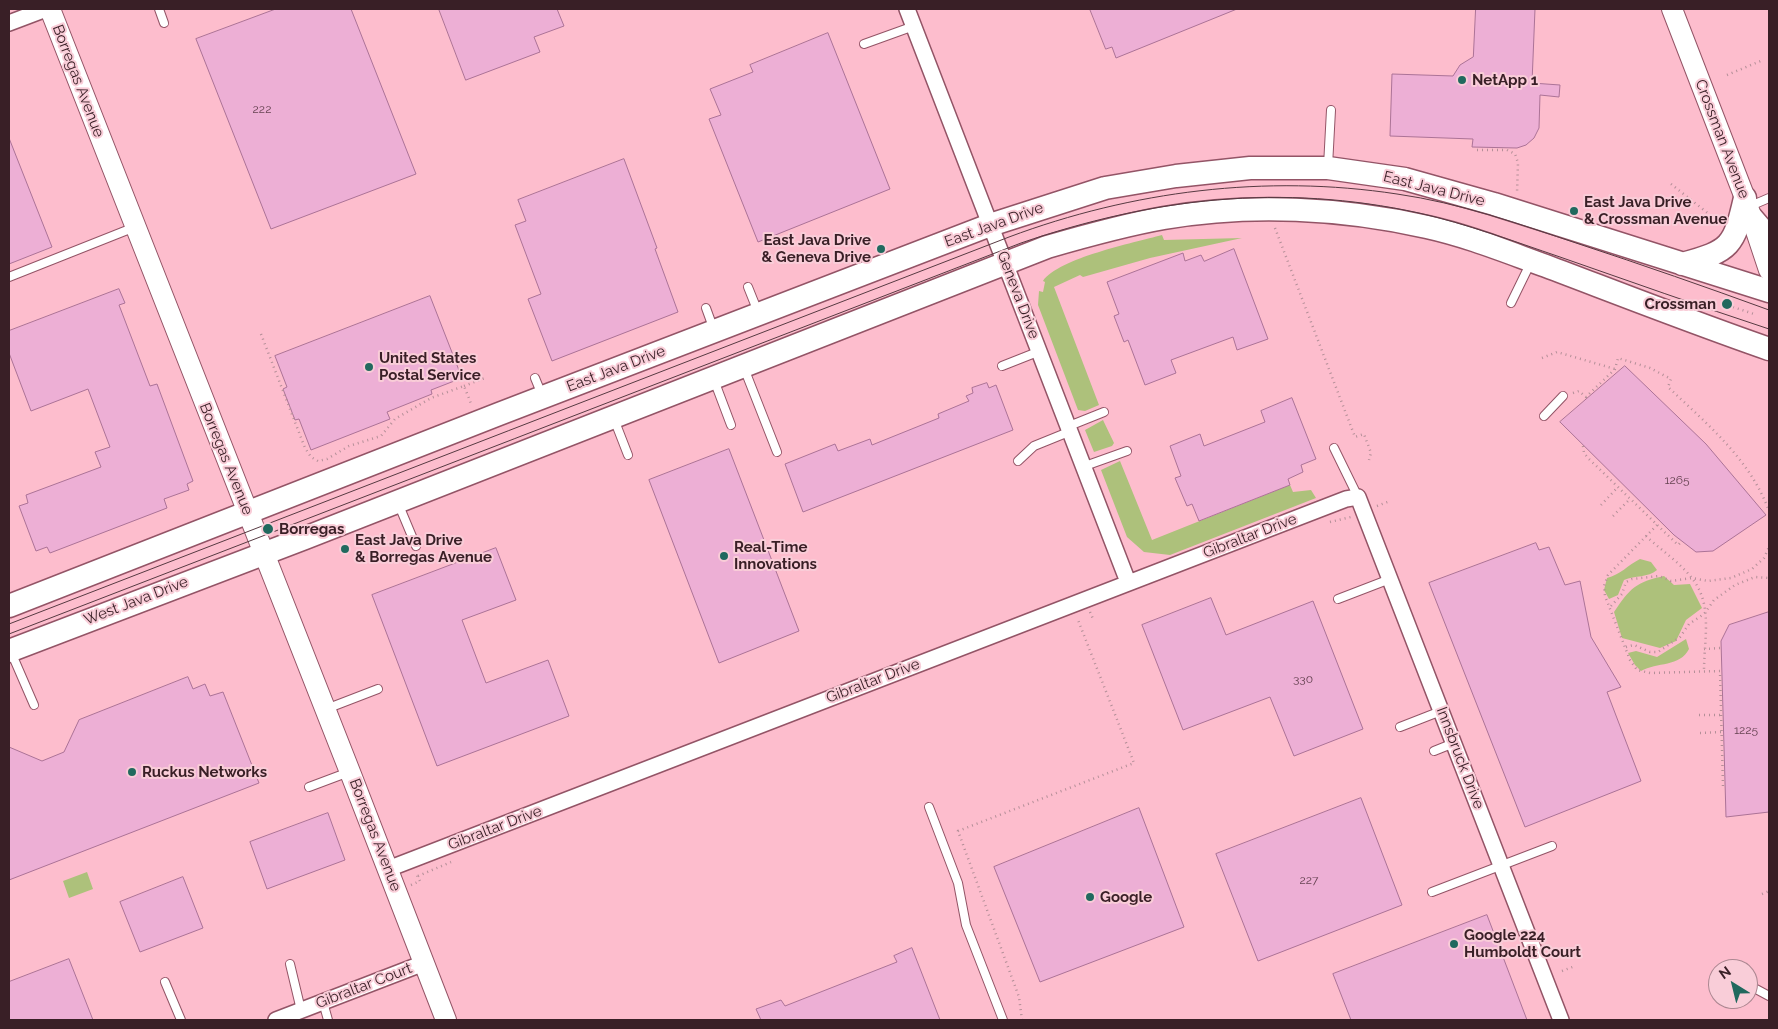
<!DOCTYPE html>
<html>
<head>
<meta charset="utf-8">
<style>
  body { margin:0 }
  #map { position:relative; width:1778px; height:1029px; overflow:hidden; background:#f9cdd8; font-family:Raleway,sans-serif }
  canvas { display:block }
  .frame { position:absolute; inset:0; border:10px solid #391f26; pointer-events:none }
  .north { position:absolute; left:1708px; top:959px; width:50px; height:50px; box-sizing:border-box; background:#f9cdd8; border:1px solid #ac8791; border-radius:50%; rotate:324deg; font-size:14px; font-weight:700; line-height:20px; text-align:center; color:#391f26 }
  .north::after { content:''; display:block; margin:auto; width:18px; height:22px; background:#21695e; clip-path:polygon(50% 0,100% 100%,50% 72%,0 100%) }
</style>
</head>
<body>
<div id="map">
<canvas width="1778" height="1029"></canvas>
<div class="frame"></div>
<div class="north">N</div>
</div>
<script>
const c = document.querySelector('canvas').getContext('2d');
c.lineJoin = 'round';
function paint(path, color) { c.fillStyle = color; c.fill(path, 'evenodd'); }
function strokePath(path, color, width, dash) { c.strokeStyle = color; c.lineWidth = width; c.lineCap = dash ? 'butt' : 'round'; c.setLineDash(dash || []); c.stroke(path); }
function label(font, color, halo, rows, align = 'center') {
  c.font = font + ' Raleway,sans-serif'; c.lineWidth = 4; c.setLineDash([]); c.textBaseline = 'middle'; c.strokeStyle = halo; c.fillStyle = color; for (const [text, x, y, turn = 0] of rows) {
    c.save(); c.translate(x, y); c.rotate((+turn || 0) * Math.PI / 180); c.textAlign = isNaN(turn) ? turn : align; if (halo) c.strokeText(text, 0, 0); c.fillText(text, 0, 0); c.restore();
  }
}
paint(new Path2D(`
  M9,9H1769V1020H9ZM1718,969H1748V999H1718Z`), '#fdbdcd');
paint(new Path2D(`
  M1162,235L1164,240L1242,238L1150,258L1083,277L1080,275L1054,287L1099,405L1085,411L1078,410L1038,305L1039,291L1043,292L1045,282L1043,281C1059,258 1133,243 1162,235Z
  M1103,420L1114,443L1112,446L1094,452L1085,430Z
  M1120,461L1152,540L1290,485L1293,492L1311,490L1316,498L1170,555L1144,552L1127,537L1101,470Z
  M1640,559L1651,562L1657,570C1648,578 1635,575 1624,580L1618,595L1609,599L1604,590L1607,578C1620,575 1628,565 1640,559Z
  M1664,576L1674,585L1690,584L1702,608L1686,620L1676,641L1660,648L1622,638L1614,612C1630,588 1636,582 1664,576Z
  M1686,639L1689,649C1680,667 1657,662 1641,671L1635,665L1628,653L1636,651L1657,657Z
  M87,872L93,889L69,898L63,881Z`), '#adc17b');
const building = new Path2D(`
  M276,9H351L416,174L271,229L196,39Z
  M439,9H557L564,26L534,37L540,52L466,80Z
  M1090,9H1237L1116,58L1112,47L1106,49Z
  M1476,9H1535L1532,83L1560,85L1559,97L1540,95L1539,128L1534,138L1526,145L1517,148L1472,147L1473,139L1390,136L1392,74L1453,76L1460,65L1473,57Z
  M828,33L890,189L758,242L709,119L721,115L710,89L753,72L750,65Z
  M9,138L52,247L9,264Z
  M624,159L657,248L655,249L678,312L552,361L528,299L541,294L515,225L526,221L518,200Z
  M1234,249L1268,339L1237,350L1233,337L1171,360L1176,373L1145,385L1128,340L1124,342L1114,316L1119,314L1107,282L1183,253L1185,261L1201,255L1204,261Z
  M119,289L125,303L119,305L150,386L157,384L193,481L187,484L189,490L164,499L167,508L50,553L47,547L36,551L19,506L28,503L26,495L101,467L95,452L110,447L88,389L31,411L9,353V331Z
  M430,296L462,378L431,390L432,394L387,412L390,419L311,450L299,419L295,420L283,389L287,387L275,356Z
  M1625,366L1706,444L1766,515L1713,551L1696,552L1674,535L1560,422Z
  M987,383L989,388L996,385L1013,430L803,512L785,464L835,444L838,451L870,439L872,445L939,418L938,414L969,401L966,396L973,393L972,388Z
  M1292,398L1316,459L1301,465L1303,472L1288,479L1290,485L1199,521L1192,504L1187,506L1175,478L1181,476L1170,446L1200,434L1204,446L1265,422L1261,411Z
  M729,449L799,631L719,663L649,480Z
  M1536,543L1539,550L1549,547L1565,585L1580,581L1591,637L1621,687L1607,692L1641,781L1525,827L1429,583Z
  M496,548L516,600L462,620L486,683L548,660L569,716L437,766L372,595Z
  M1211,598L1226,635L1313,601L1363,729L1294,756L1270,697L1183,730L1142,625Z
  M1769,612V812L1726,817L1721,641L1729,625Z
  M188,677L193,689L205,684L210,696L223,692L259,783L9,880V747L42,761L64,752L79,720Z
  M1361,798L1402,905L1258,961L1216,854Z
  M1139,808L1184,927L1040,982L994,867Z
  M328,813L345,860L267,889L250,842Z
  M183,877L203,928L140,952L120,902Z
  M1487,915L1527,1020H1351L1333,974Z
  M912,948L940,1020H761L756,1009L781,1000L785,1006L897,962L894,956Z
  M69,959L93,1020H9V982Z`);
paint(building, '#edafd5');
strokePath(building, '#ac7397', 1);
const service = new Path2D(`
  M159,9L164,23
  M864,44L914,26
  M1328,166L1331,110
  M1748,207L1769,198
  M9,277L135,227
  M748,287L758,312
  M1511,303L1531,262
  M706,308L714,330
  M1002,366L1040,351
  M744,368L777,452
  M535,378L542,395
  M714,380L731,425
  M1544,416L1563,396
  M614,419L628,455
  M1069,426L1104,412
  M1334,448L1358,497
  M1018,461L1034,446L1071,431
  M1085,466L1127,451
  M398,503L416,546
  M1338,599L1390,579
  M11,652L34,705
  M326,709L378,689
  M1400,727L1441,711
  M1434,751L1454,743
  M309,787L349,772
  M929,807L958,883L966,925L1003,1020
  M1432,892L1552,846
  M290,964L301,1010
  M165,982L181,1020
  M1756,989L1769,996
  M323,1002L328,1020`);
const minor = new Path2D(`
  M907,9L1128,582
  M9,23L46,9
  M388,869L1346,499L1358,497L1561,1020
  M276,1020L424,963`);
const tertiary = new Path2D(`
  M50,9L350,772L446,1020
  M1672,9L1745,198L1769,270`);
const secondary = new Path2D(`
  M1751,217L1769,238
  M1682,264C1731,251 1734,246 1745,198
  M9,606L499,414L990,225L1105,188L1176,176L1250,168H1328L1405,179L1494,204L1769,291
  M9,651L305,538L1047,247C1085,236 1124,225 1164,218C1250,203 1343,208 1427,227C1468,236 1507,252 1546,266C1620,294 1694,323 1769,349`);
strokePath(service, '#935466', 10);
strokePath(minor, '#935466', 18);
strokePath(tertiary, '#935466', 22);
strokePath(secondary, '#935466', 25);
strokePath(new Path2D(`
  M1727,75L1763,60
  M1477,150H1507L1515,154L1518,163L1517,193
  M1671,184L1719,222
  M1275,228L1355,437L1364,434L1371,453L1369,460
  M1733,307L1754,314
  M261,334L305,448L311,457L318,461L327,459L349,446L381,436L395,419L431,398L464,386L472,406
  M1542,358L1557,352L1615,369
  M464,386L485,378
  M1573,393L1579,391L1586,397L1615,369L1618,358L1650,368L1671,379L1668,387C1707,424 1750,459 1769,511
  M1583,446L1584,453L1588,458L1678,545L1682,541
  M1601,505L1618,487
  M1377,506L1390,501
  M1613,516L1630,499
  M1330,522L1351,517
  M1657,525L1608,575L1604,586L1605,596L1630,660L1637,670L1650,673L1720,671L1723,786
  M1646,536C1664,553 1693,571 1701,594C1710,616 1704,647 1704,671
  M1611,606L1622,594L1626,582L1632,579L1659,576L1671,581L1692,578L1708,581L1731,578L1752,569L1764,558L1769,547
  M1090,612L1093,619
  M1626,647L1634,645L1650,652H1658L1680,637L1689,624L1704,614L1714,600L1735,585L1755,577L1769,578
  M1704,649L1721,648
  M1699,715H1721
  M1700,733L1722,732
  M418,876L451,862
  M411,885L420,881L417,875
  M1762,894L1769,891
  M1562,971L1575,966
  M1022,1020L1019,997L958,831L1134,763L1078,620`), '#b48f98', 2.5, [1, 4]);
strokePath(service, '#fff', 8);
strokePath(minor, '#fff', 15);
strokePath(tertiary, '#fff', 20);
strokePath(secondary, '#fff', 22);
strokePath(new Path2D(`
  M9,624L1009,237C1132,191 1266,174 1397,194C1460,203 1519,224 1579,244C1643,265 1706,287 1769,310
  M9,634L1021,243C1152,198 1282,183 1419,213C1467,224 1513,241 1560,257C1629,281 1699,306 1769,329`), '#573a42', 1);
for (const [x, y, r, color] of [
  [1462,80,5,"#21695e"],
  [1574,211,5,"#21695e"],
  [881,249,5,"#21695e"],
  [1727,304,6,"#21695e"],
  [369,367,5,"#21695e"],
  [268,529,6,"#21695e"],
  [345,549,5,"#21695e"],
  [724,556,5,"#21695e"],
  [132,772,5,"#21695e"],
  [1090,897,5,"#21695e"],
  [1454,944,5,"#21695e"]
]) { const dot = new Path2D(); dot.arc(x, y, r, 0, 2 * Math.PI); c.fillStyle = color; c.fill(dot); strokePath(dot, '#f9cdd8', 2); }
label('12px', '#664352', null, [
  ["222",262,109],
  ["1265",1677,480],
  ["330",1303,679],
  ["1225",1746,730],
  ["227",1309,880]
]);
label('bold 15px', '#391f26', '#f9cdd8', [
  ["NetApp 1",1472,80],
  ["East Java Drive",1584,202],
  ["& Crossman Avenue",1584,219],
  ["East Java Drive",871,240,"right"],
  ["& Geneva Drive",871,257,"right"],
  ["Crossman",1716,304,"right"],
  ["United States",379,358],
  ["Postal Service",379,375],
  ["Borregas",279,529],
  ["East Java Drive",355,540],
  ["& Borregas Avenue",355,557],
  ["Real-Time",734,547],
  ["Innovations",734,564],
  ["Ruckus Networks",142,772],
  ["Google",1100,897],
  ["Google 224",1464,935],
  ["Humboldt Court",1464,952]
], 'left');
label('15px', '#391f26', '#f9cdd8', [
  ["Borregas Avenue",78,81,69],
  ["Crossman Avenue",1722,139,69],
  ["East Java Drive",1434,189,14],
  ["East Java Drive",994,225,-20],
  ["Geneva Drive",1018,295,69],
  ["East Java Drive",616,369,-21],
  ["Borregas Avenue",226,459,68],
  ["Gibraltar Drive",1250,536,-21],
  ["West Java Drive",136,601,-21],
  ["Gibraltar Drive",873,681,-21],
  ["Innsbruck Drive",1460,758,69],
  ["Gibraltar Drive",495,828,-21],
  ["Borregas Avenue",375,835,69],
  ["Gibraltar Court",364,986,-21]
]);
</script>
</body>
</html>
